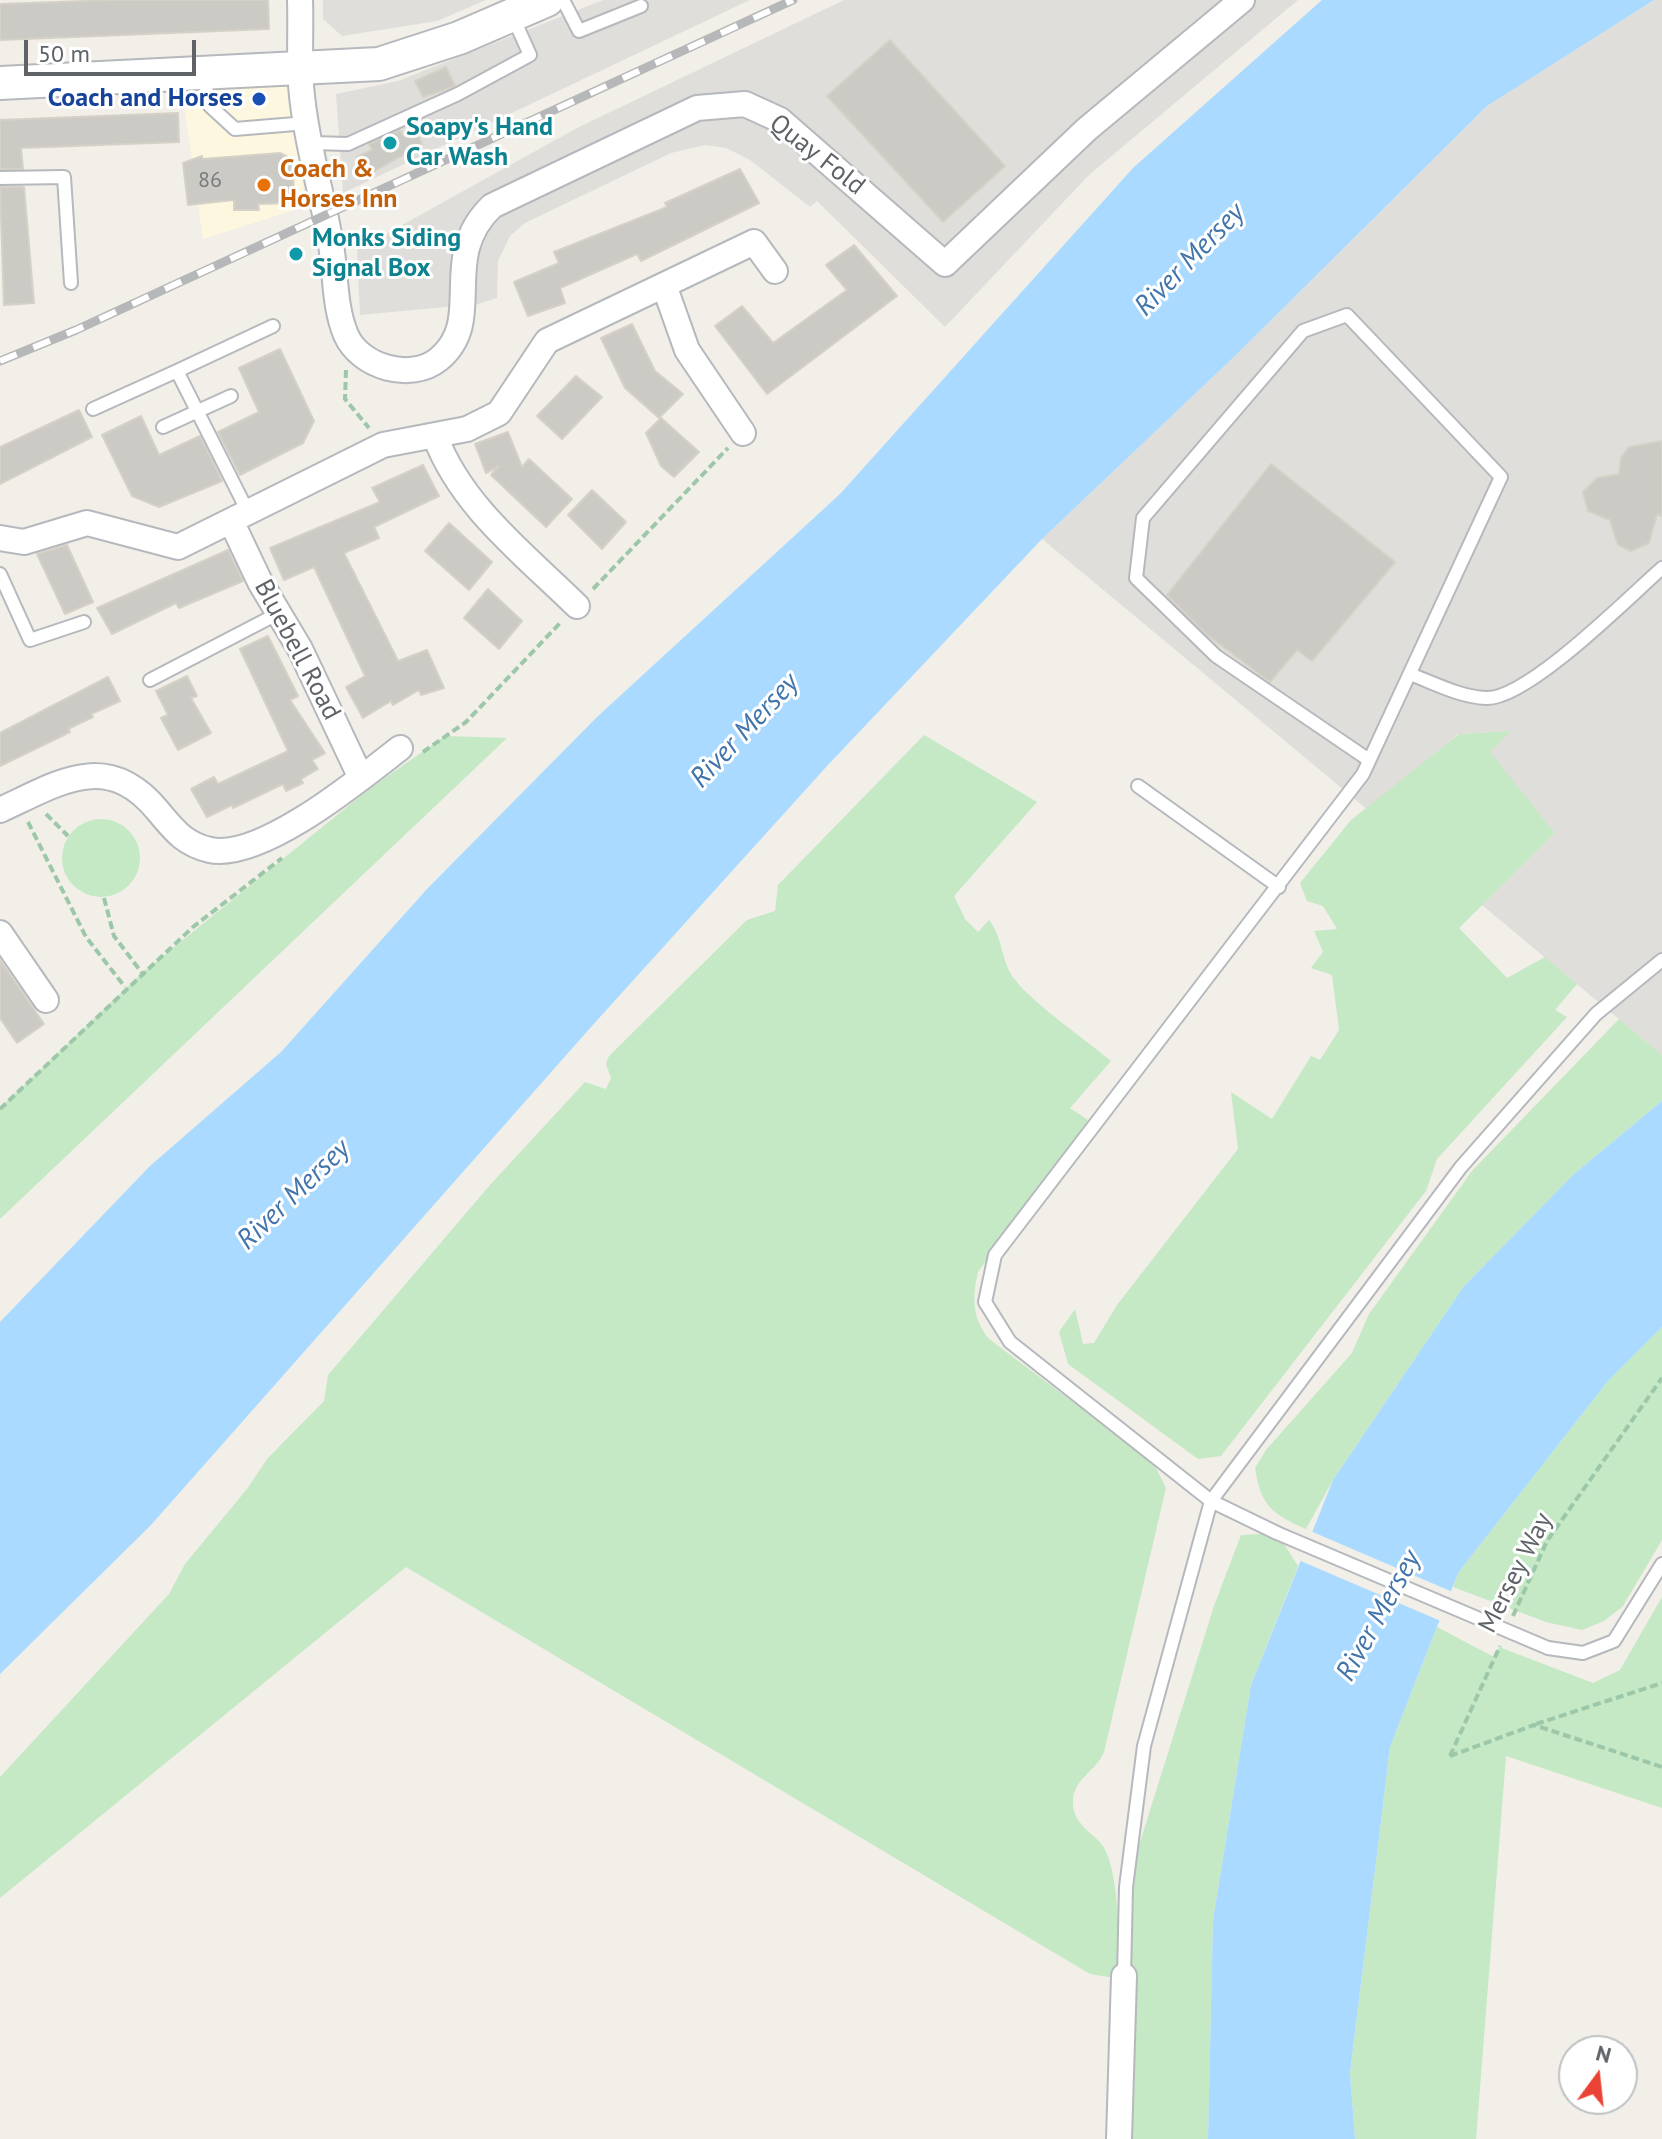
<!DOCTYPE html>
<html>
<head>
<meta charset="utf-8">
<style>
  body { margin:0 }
  #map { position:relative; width:1662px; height:2139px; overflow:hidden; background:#f1efe8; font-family:"PT Sans",sans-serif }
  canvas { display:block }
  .north { position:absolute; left:1558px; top:2035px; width:80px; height:80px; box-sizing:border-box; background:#fff; border:2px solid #bfc1c3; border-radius:50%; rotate:15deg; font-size:22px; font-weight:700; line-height:32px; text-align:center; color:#5f6368 }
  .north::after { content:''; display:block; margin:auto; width:28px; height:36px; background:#ea4335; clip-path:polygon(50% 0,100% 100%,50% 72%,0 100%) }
  .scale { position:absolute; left:24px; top:40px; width:172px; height:36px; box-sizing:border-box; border:4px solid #5f6368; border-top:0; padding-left:10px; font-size:24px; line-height:28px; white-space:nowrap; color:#5f6368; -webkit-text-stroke:6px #fff; paint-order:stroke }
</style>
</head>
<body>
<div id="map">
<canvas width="1662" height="2139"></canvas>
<div class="north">N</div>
<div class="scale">50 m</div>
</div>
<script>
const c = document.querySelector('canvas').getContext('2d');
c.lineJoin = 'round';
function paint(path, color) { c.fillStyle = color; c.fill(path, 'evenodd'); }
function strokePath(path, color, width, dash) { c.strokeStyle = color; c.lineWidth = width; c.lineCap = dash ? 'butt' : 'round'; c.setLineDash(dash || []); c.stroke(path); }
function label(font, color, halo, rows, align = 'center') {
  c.font = font + ' "PT Sans",sans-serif'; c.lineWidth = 6; c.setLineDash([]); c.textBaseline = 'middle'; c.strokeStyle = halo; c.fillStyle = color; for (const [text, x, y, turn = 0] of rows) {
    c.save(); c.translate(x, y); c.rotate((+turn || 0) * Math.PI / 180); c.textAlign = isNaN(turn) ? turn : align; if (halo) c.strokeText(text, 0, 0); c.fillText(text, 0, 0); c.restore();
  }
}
paint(new Path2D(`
  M300,86L304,207L203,239L182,90Z`), '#fef7e0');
paint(new Path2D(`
  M323,0H486L437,21L342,36L323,19Z
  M603,0H750L343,193L336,94L398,81Z
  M844,0H1298L1089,175L945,327L817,201L810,207L750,160L726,148L705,145L671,153L525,223L510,236L498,261L497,298L478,304L360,315L357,250L577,128Z
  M1654,0H1662V1055L1482,905L1555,833L1489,752L1509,731L1458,734L1368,810L1042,539L1237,354L1487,106Z`), '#e0deda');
paint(new Path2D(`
  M1511,731L1490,752L1555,833L1459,928L1507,978L1545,957L1577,984L1555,1010L1567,1017L1437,1159L1426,1191L1221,1456L1198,1459L1068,1364L1059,1332L1075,1309L1083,1344L1094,1343L1117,1305L1238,1149L1231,1092L1272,1119L1311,1056L1320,1060L1339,1030L1332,975L1311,968L1323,952L1314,931L1337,929L1323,906L1307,901L1300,883L1351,820L1459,734Z
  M924,735L1037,802L954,896L965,919L978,932L989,920C1004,939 1000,962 1016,981C1034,1004 1086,1040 1111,1061L1070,1108L1088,1120L978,1272C972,1297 972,1318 989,1339L1153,1462L1166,1488L1104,1752C1096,1772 1072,1779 1073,1803C1073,1828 1100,1834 1107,1854C1120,1887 1118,1943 1121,1979L1090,1974L406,1567L0,1898V1777L169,1594L185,1564L247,1489L267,1459L324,1401L328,1375L490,1185L585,1082L606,1089L611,1078L606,1064L609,1056L747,920L775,911L778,885Z
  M445,736L507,738L0,1219V1108L142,973L368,790Z
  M62 858a39 39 0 1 1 78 0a39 39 0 1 1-78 0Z
  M1619,1019L1662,1055V1101L1574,1174L1464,1286L1333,1480L1306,1529C1272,1514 1261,1506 1255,1468L1266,1450L1352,1353L1369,1314L1472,1171Z
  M1662,1327V1540L1623,1606L1604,1621L1582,1630L1546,1622L1453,1587L1458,1573L1608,1381Z
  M1277,1533L1298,1566L1251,1685L1213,1920L1208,2139H1119L1126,1887L1214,1606L1241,1535Z
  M1662,1597V1808L1506,1756L1476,2139H1355L1350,2073L1390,1747L1437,1627L1494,1657L1499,1647L1593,1683L1620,1670Z`), '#c5e8c5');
paint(new Path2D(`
  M1322,0H1654L1487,106L1237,354L1042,539L827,766L591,1027L151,1525L0,1674V1322L150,1166L281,1052L427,889L597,717L840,494L1133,168Z
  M1662,1101V1327L1608,1381L1458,1573L1390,1747L1350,2073L1355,2139H1208L1213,1920L1251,1685L1333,1480L1464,1286L1574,1174Z`), '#aadaff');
paint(new Path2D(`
  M1308,1530L1455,1593L1443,1622L1296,1559Z`), '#f1efe8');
const building = new Path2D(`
  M112,0H268L269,29L0,40V4Z
  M890,40L1005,166L943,222L827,96Z
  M446,67L455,86L423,97L415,81Z
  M178,113L179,142L21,148L23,169H0V120Z
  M415,129L422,144L366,176L357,157L372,150L369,144L400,130L403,135Z
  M280,153L290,158L293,167L294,203L258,204L259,210H234V200L188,205L183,163L202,156V159Z
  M740,169L759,203L641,261L637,254L560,288L565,303L528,316L514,282L559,263L554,252L667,207L665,203Z
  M0,187H24L34,303L4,305Z
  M854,245L897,296L767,394L715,326L742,306L773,343L847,290L826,265Z
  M632,324L655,371L683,394L659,418L625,388L601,338Z
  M280,349L314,421L303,443L240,475L218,432L259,412L239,368Z
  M576,376L602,397L562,439L537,416Z
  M79,410L92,437L0,484V447Z
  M141,416L159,455L200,436L222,481L159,507L132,496L102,435Z
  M661,418L699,452L674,477L661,466L646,433Z
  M508,432L522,467L529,459L572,499L546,527L491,475L499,466L486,473L475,444Z
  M1662,441V516L1657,514L1649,543L1631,551L1618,545L1610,520L1588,511L1583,492L1597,478L1619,474L1621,458L1629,447Z
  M1271,464L1395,562L1312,661L1297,650L1270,682L1206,634L1167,595Z
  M423,465L439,496L374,527L379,538L344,553L398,661L427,650L444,688L421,695L419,690L393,705L391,701L363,718L346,687L365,676L314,567L284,580L270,548L380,502L372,488Z
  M592,490L626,522L602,549L568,515Z
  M449,523L492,562L469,590L425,551Z
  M67,545L93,602L65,614L37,554Z
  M228,550L243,581L179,608L176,603L112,634L97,608Z
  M488,589L522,621L499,649L464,618Z
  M268,636L298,696L290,700L325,753L312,760L318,769L301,779L303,783L286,791L283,784L233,808L232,805L207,817L191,789L214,777L218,784L288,751L240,649Z
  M187,676L197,696L191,698L211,733L178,750L161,718L168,715L156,691Z
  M108,677L120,701L91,714L93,717L68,729L70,732L0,766V733Z
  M0,960L44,1024L17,1043L0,1018Z`);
paint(building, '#cccac5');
strokePath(building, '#d6d1c6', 2);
const service = new Path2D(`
  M563,0L579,31L641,6
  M203,74L210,106L235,129L307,123
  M311,143L348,144L458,94L530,55L512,15
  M0,178L64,177L71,283
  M93,409L177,371
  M163,427L231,396
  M249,514L177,371L273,326
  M0,574L30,640L84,622
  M1410,674C1434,683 1460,697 1486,698C1527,700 1629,597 1662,568
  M150,680L279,613
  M1138,786L1279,887
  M1277,1533L1211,1501L1010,1342L985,1302L995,1255L1363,774L1501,477L1347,315L1303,331L1143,518L1136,578L1216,656L1369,760
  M1548,1648L1583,1653L1614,1641L1662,1564
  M1124,1976L1126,1887L1144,1746L1211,1501L1461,1167L1596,1014L1662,960`);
const minor = new Path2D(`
  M300,0C301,28 299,57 301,85C305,139 322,192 331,245C336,275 334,306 346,335C360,367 411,382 439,359C487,319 437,259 492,206L697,108L745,104L780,120L945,264L1087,129L1242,0
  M664,285L687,350L743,433
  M435,436C461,506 524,554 577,606
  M232,523L260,582L300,649L361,778
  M0,538L24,542L87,523L178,547L383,445L467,429L499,413L547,341L754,242L775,271
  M0,810C59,783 107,749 158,811C174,830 184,844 210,850C261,861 360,779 400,748
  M0,933L46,1000
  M1119,2139L1124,1976`);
const tertiary = new Path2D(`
  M0,83L379,64L459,38L547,0`);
strokePath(service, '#b5b8bc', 16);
strokePath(minor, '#b5b8bc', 28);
strokePath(tertiary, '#b5b8bc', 36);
strokePath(new Path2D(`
  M346,370L345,399L369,428
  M593,589L728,448
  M423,752L466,722L562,621
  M46,814L68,836
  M28,822L86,937L125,987
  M104,898L114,936L142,973
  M0,1109L193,927L282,858
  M1513,1616L1547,1541L1662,1378
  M1536,1724L1662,1683
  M1450,1756L1500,1646
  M1450,1756L1534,1725L1662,1767`), '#9cc7a9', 4, [8, 4]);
strokePath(service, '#fff', 12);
strokePath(minor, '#fff', 24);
strokePath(tertiary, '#fff', 32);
const rail = new Path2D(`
  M0,361L76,330L793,0`);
strokePath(rail, '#b6b7b8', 9);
strokePath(rail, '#fff', 6, [18]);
const serviceBridge = new Path2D(`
  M1277,1533L1548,1648`);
strokePath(serviceBridge, '#b5b8bc', 16, []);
strokePath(serviceBridge, '#fff', 12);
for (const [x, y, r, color] of [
  [259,99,8,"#1a4fb4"],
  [390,143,8,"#0f9aa8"],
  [264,185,8,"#e8710a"],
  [296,254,8,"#0f9aa8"]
]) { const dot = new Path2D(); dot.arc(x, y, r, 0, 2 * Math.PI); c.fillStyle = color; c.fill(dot); strokePath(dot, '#fff', 3); }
label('22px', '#7a7d7f', null, [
  ["86",210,181]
]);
label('bold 26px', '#164399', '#fff', [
  ["Coach and Horses",243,99]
], 'right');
label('bold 26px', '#0d838f', '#fff', [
  ["Soapy's Hand",406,128],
  ["Car Wash",406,158],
  ["Monks Siding",312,239],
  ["Signal Box",312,269]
], 'left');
label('26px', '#5f6368', '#fff', [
  ["Quay Fold",817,155,38],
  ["Bluebell Road",297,650,62],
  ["Mersey Way",1516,1573,-63]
]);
label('bold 26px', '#c56008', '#fff', [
  ["Coach &",280,170],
  ["Horses Inn",280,200]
], 'left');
label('italic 28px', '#4174aa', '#fff', [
  ["River Mersey",1190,260,-46],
  ["River Mersey",745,731,-47],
  ["River Mersey",294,1195,-44],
  ["River Mersey",1379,1616,-61]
]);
</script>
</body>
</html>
